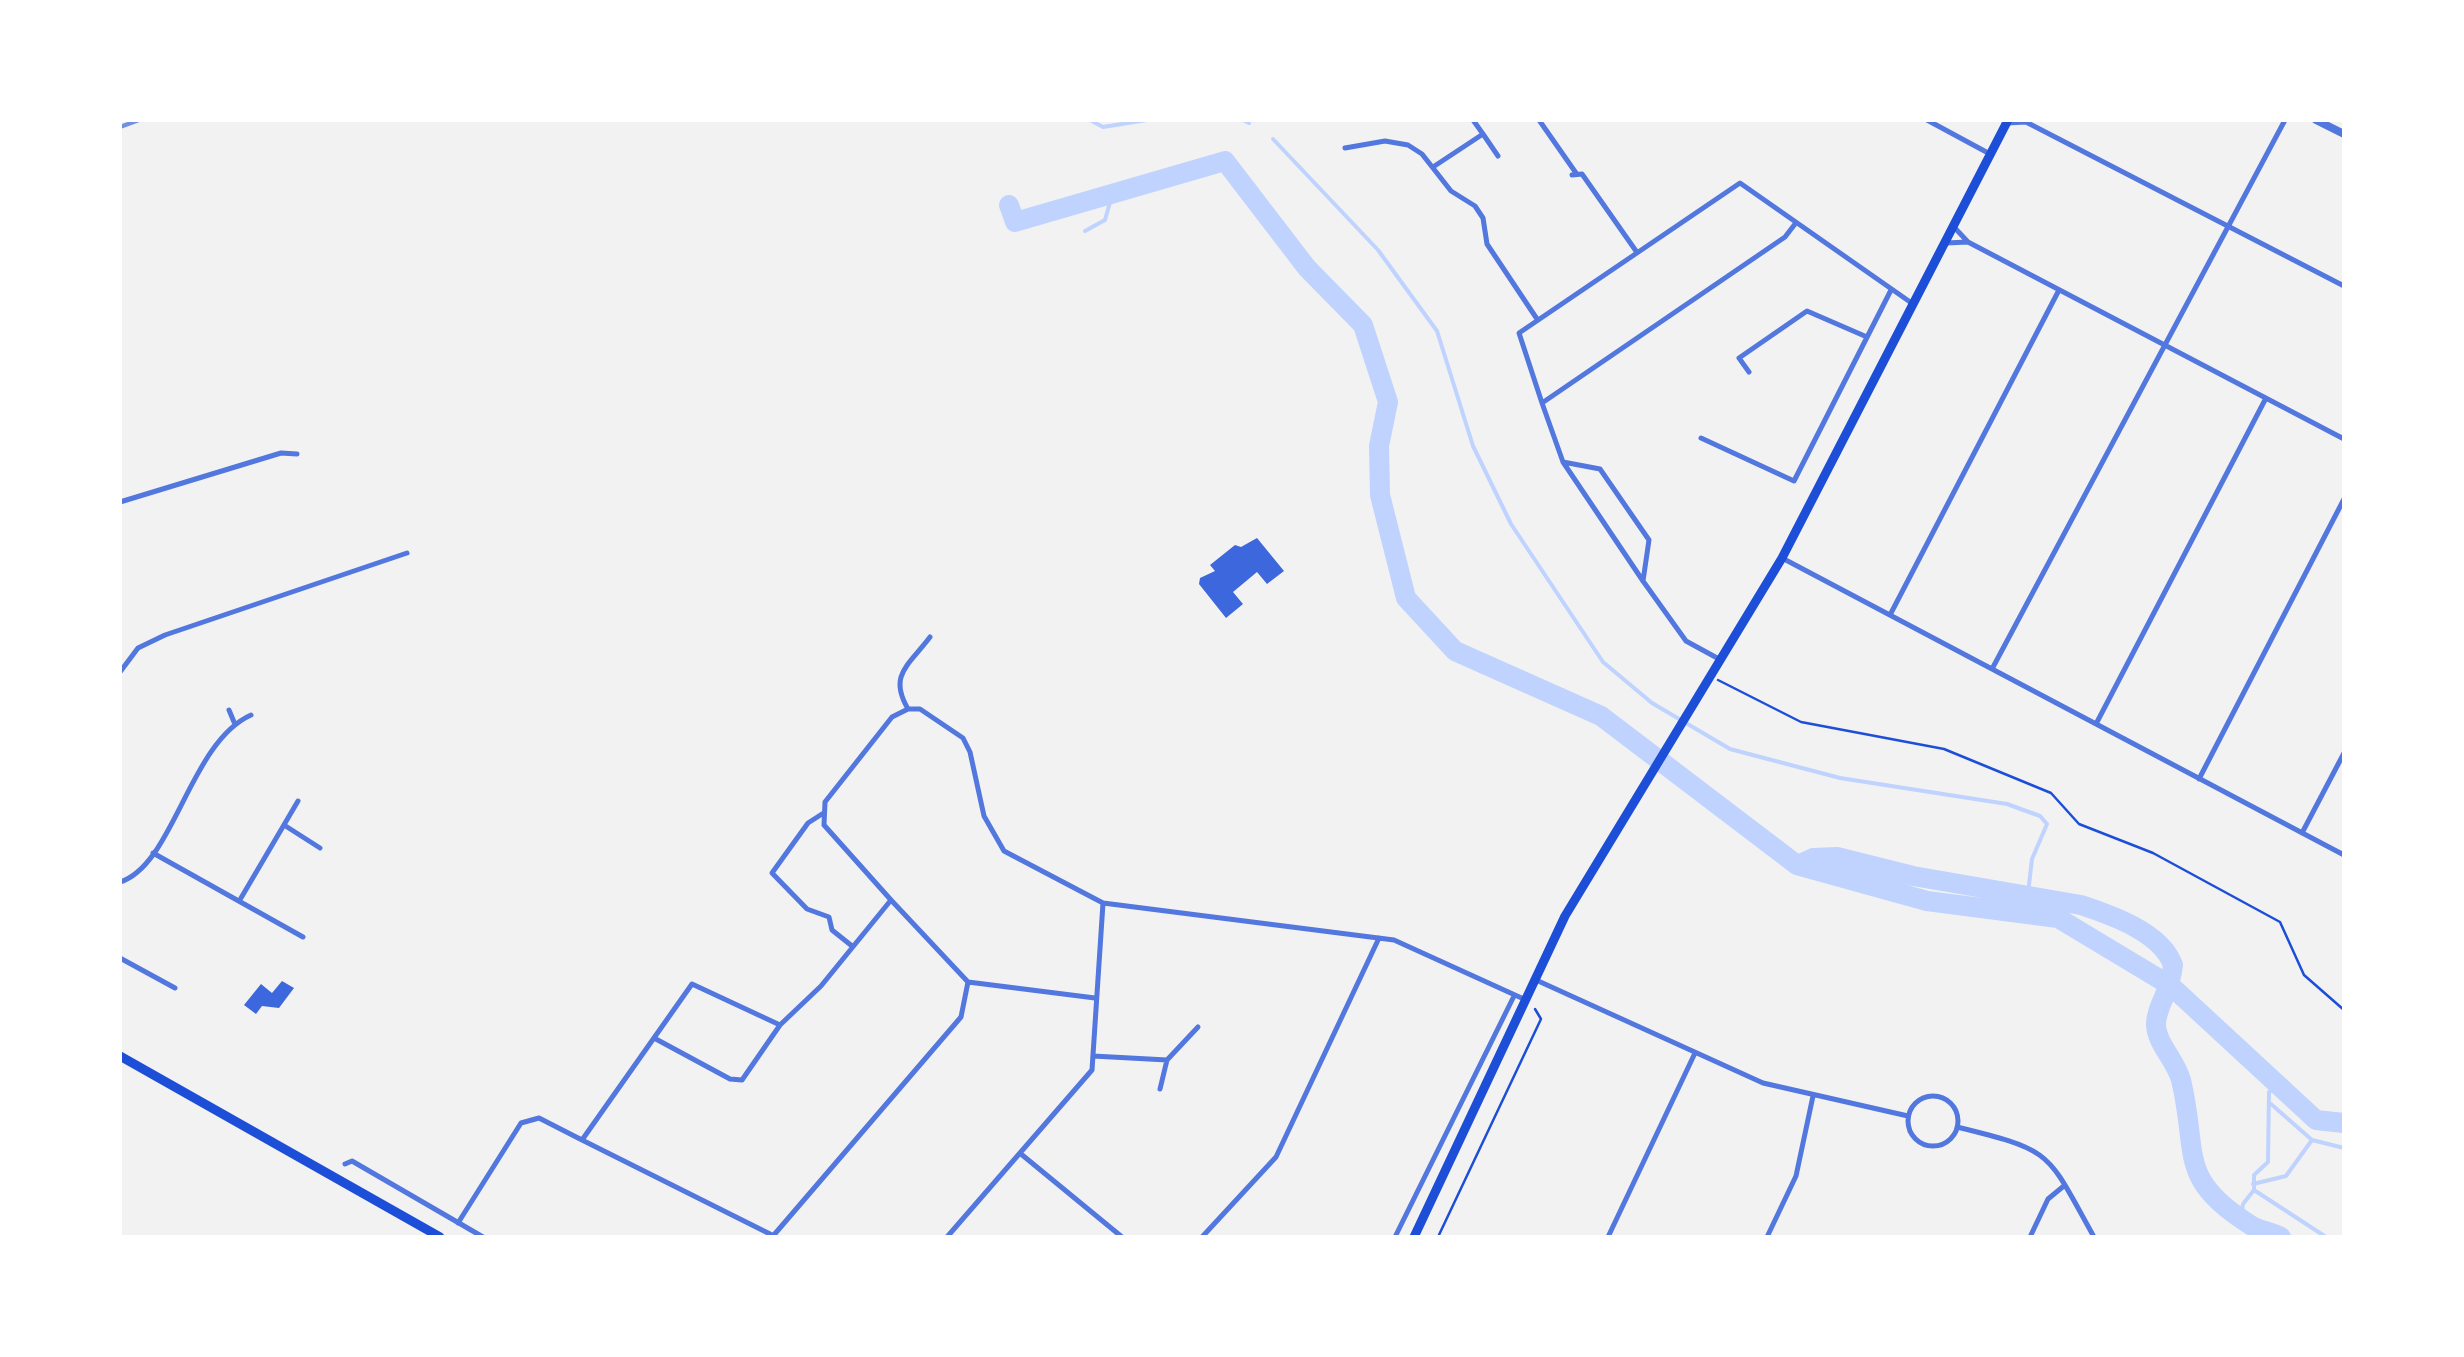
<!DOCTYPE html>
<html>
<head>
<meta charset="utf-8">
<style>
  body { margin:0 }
  #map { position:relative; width:2464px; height:1357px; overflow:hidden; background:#f2f2f2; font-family:"IBM Plex Sans",sans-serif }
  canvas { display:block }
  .frame { position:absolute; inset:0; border:122px solid #fff; pointer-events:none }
</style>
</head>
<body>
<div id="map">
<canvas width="2464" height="1357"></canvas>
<div class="frame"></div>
</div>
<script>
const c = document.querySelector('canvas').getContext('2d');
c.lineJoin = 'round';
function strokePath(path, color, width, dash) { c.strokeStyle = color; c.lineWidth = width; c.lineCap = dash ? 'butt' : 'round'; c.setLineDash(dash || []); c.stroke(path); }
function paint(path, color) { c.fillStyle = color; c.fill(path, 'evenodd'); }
strokePath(new Path2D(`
  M1090,120L1103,127L1147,120
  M1243,120L1249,123
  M1273,139L1378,250L1437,331L1473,446L1511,524L1603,662L1652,703L1730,749L1840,778L2007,804L2040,816L2047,824L2032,859L2028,893
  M1085,231L1105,220L1112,195
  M2271,1104L2312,1140L2344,1148
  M2253,1184L2286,1176L2312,1140
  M2254,1190L2326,1237
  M2241,1218L2243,1204L2254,1190V1175L2268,1162L2269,1092L2273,1089`), '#bfd3fe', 4);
strokePath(new Path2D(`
  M1009,205L1015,222L1225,161L1307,268L1363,325L1388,402L1379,446L1380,495L1406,598L1455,651L1601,716L1797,865L1927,901L2058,918L2171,986L2316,1120L2344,1123
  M1798,865L1813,858L1837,857L1913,876L2081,905C2111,915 2161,932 2173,965C2171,990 2156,1007 2156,1024C2156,1043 2176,1061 2181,1080C2199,1155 2176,1179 2252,1226C2261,1231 2271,1232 2281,1237`), '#bfd3fe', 20);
paint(new Path2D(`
  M1257,538L1284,571L1267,584L1257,572L1233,592L1243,604L1226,618L1199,584L1200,578L1215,571L1210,565L1235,545L1241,547Z
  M282,981L294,988L279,1008L262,1006L256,1014L244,1005L261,984L272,993Z`), '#3d67dc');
strokePath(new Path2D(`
  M1718,680L1801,722L1944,749L2051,793L2079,824L2153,853L2280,922L2304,975L2344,1010
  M1438,1237L1541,1019L1535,1009`), '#1d4ed8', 2.5);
strokePath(new Path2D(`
  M1473,120L1483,134
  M1539,120L1576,173
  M1927,120L1990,154
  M2007,123L2026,122L2344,286
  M1345,148L1385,141L1408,145L1422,154L1451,191L1475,206L1483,218L1487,244L1537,319
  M1433,167L1483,134L1498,156
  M1572,175L1582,174L1636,251
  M1953,226L1968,242L2344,439
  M1946,243L1968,242
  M1749,372L1739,358L1807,311L1867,337
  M1542,403L1519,333L1740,183L1913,304
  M1701,438L1794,481L1891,290
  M1563,462L1600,469L1649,540L1643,581
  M120,502L281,453L297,454
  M1782,558L2344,855
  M1890,615L2059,290
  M1719,659L1686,641L1643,581L1563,462L1542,403L1785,237L1795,224
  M1992,669L2285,120
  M120,672L138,648L165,635L407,553
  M908,709C888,675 909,665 930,637
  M229,710L234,722
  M2096,724L2266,398
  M2199,779L2344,499
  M822,814L808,823L772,873L807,909L829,917L832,930L852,946
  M284,825L320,848
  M2302,833L2344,753
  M153,853L303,937
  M120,882C174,865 189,743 251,715
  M241,898L298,801
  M891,900L968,982L1095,998
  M120,958L175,988
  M1536,980L1763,1083L1908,1116
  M654,1038L730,1079L742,1080L780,1025
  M1093,1056L1167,1060L1198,1027
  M1160,1089L1167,1060
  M1908 1121a25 25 0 1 1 50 0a25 25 0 1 1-50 0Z
  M1957,1127C2055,1151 2046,1151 2094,1237
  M582,1140L776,1237
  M1021,1154L1122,1237
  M345,1164L352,1161L483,1237
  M458,1223L521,1123L539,1118L582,1140L692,984L780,1025L821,986L891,900L824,825L825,802L892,717L908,709H920L963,738L970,752L984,816L1004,851L1103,903L1394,940L1526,1000
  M773,1236L961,1017L968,982
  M947,1237L1092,1070L1103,903
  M1202,1237L1276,1157L1379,938
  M1395,1237L1514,996
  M1608,1237L1695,1053
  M1767,1237L1796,1176L1813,1096
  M2030,1237L2048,1199L2065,1185`), '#5277de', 5);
strokePath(new Path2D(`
  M2316,120L2344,134`), '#5277de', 8);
strokePath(new Path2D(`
  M120,1056L440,1237
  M1414,1237L1565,916L1782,558L2008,120`), '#1d4ed8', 9);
strokePath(new Path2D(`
  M120,127L139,120`), '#7290e2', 4);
</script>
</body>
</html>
